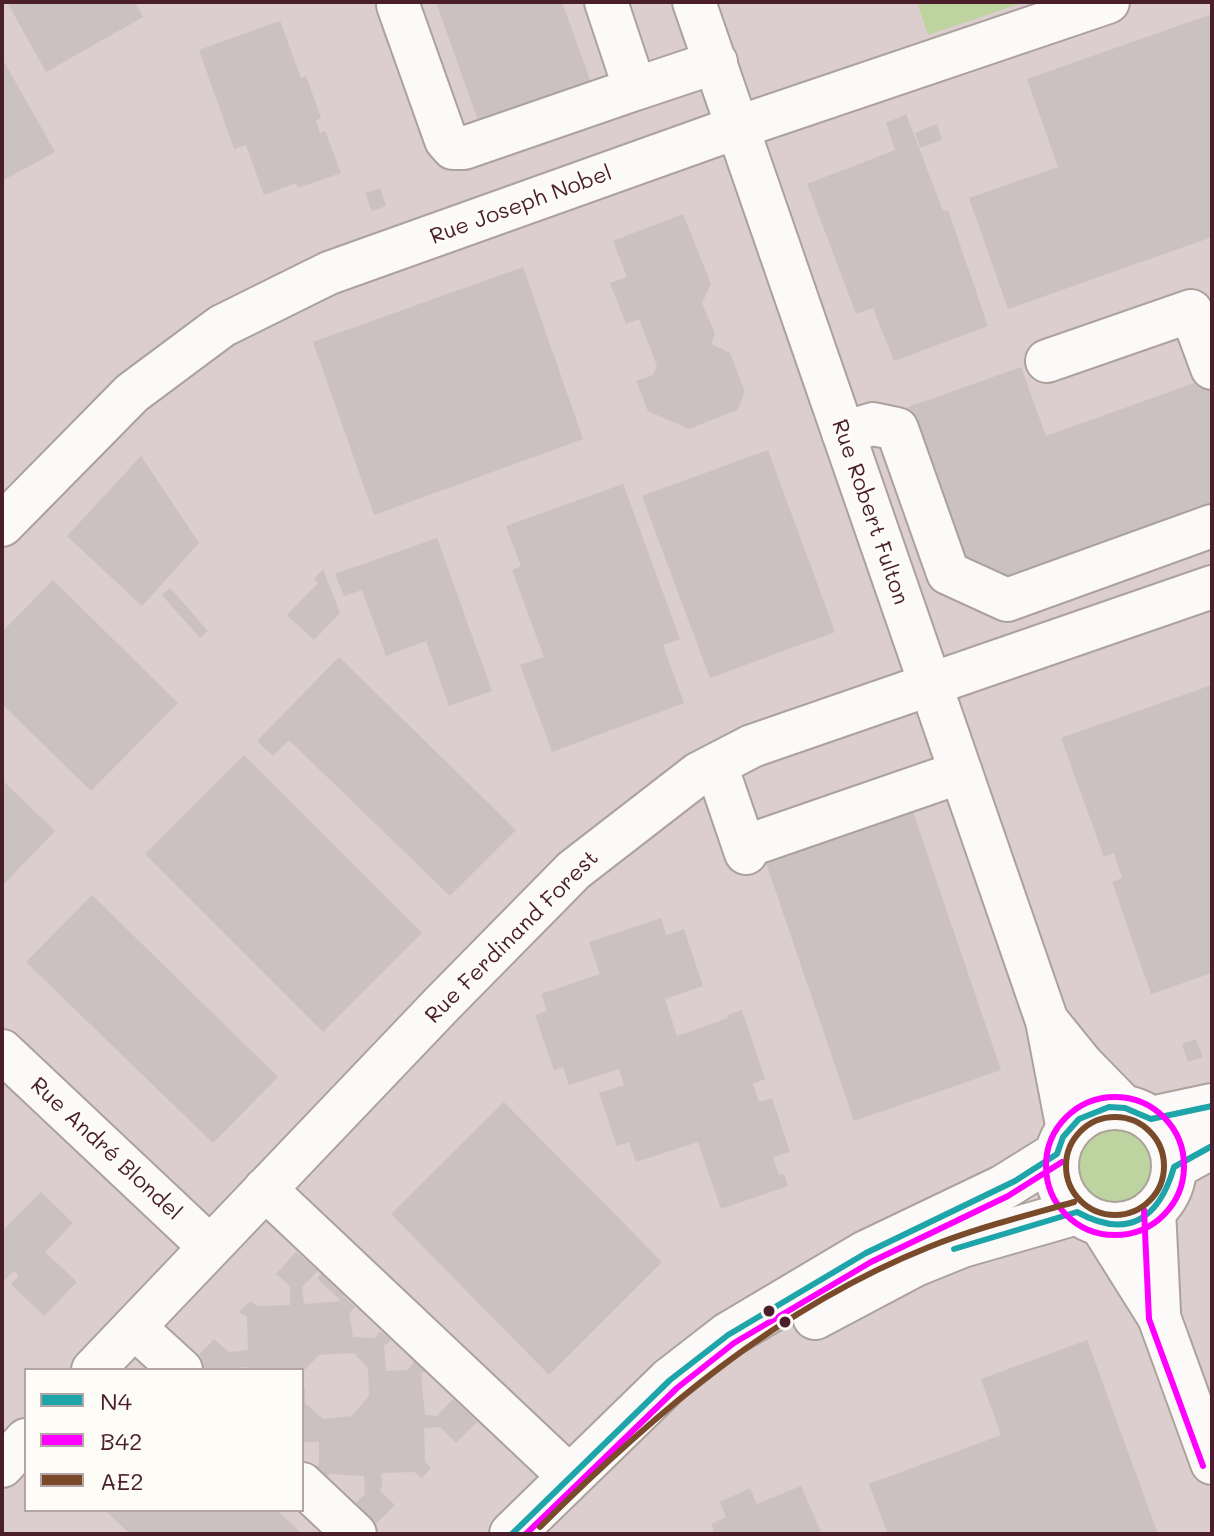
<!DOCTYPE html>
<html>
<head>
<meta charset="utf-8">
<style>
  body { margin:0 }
  #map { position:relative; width:1214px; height:1536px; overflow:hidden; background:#e9e1d3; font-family:Mali,sans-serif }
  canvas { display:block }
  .frame { position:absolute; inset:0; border:4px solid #4a1f2b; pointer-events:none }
  .legend { position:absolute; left:24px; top:1368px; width:280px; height:144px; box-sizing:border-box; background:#fdfcf7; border:2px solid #b5a4a5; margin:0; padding:10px 14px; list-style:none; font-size:24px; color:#4a1f2b }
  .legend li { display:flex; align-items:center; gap:16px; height:40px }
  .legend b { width:40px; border:2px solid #b5a4a5 }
</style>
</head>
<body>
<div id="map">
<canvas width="1214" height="1536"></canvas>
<div class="frame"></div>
<ul class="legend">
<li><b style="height:10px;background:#1ea5aa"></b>N4</li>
<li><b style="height:10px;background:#f0f"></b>B42</li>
<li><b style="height:10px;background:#7a4b2a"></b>AE2</li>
</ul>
</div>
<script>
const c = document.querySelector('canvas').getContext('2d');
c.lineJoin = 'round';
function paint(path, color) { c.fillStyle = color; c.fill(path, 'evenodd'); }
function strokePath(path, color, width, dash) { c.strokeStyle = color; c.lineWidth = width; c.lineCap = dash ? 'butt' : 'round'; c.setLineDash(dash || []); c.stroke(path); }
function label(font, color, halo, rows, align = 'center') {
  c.font = font + ' Mali,sans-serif'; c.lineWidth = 6; c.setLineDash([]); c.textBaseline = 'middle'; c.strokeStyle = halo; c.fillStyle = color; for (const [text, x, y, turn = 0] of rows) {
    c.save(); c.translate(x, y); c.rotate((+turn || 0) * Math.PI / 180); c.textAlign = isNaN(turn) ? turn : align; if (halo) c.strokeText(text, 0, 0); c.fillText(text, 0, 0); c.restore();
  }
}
paint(new Path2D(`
  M2,2H1212V1534H2ZM26,1370H302V1510H26Z`), '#dccdcf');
paint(new Path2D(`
  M917,2H1025L928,35Z
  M1078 1166a37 37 0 1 1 74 0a37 37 0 1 1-74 0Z`), '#bdd3a0');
paint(new Path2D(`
  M7,2H135L143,17L46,72Z
  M436,2H562L593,88L481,129Z
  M1212,14V237L1008,309L969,198L1058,167L1027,79Z
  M280,21L301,78L306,76L321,118L316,120L320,133L325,131L341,173L298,188L296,183L264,195L246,145L234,149L199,50Z
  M2,58L55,152L2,181Z
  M906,114L943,211L948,210L988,326L894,361L873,308L856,314L807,184L895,150L886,123Z
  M937,124L942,140L920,148L915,133Z
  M380,188L386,206L372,211L365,193Z
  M683,214L711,284L702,303L715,334L711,344L730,353L745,392L737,410L689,429L648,411L636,381L653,375L657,366L639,319L626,324L610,283L627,277L613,241Z
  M523,267L583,439L374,515L313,342Z
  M1021,367L1046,436L1206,379L1212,397V517L1009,589L954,562L900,410Z
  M768,450L835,632L710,678L642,496Z
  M141,456L199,543L142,606L67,536Z
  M623,484L680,639L663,645L684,703L552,752L520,665L544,657L512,570L521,566L506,526Z
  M437,538L492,691L449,706L426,641L386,656L362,590L344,596L335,574Z
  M323,569L340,613L314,640L287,615L318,583L314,579Z
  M53,580L178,703L91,791L2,704V632Z
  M170,588L208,631L200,638L162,595Z
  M339,657L516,830L450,896L289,740L273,756L257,741Z
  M1212,685V973L1151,994L1112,882L1122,878L1114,853L1104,857L1061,738Z
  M244,755L422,933L323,1032L145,854Z
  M2,780L55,831L2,886Z
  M910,803L1001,1070L854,1121L763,854Z
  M92,895L278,1077L213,1143L26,962Z
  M661,918L666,935L684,929L703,986L665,999L677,1036L728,1018L727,1015L742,1010L765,1079L753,1084L759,1102L772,1098L790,1152L773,1157L779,1175L784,1174L788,1186L721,1209L698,1142L636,1162L629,1142L617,1146L599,1093L624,1085L619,1069L569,1085L563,1067L554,1071L535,1015L547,1011L541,994L600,974L589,942Z
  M1196,1039L1203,1057L1188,1062L1182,1044Z
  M504,1102L662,1262L549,1375L391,1214Z
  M41,1192L73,1223L45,1252L77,1282L44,1316L11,1284L19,1276L14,1271L2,1283V1231Z
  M296,1252L318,1271L302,1287L304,1304L341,1301L317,1278L325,1270L348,1291L343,1296L355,1307L349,1313L353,1337L375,1338L380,1331L391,1340L384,1346L386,1371L408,1370L414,1361L425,1371L421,1374L425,1415L437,1416L453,1399L477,1422L456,1443L440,1427L424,1428L425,1462L431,1468L422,1478L414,1472L381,1473L382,1487L379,1490L395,1505L374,1526L353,1506L365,1494L364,1476L329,1474L324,1480L314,1471L319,1464V1442H302V1388H305V1403L323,1419L352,1416L369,1396L368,1368L354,1353L319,1355L304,1370H249V1367L206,1370L194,1360L214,1339L229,1352L248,1350L247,1317L239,1312L250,1301L257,1306L290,1305V1286L276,1274Z
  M1087,1340L1158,1534H888L869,1484L1001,1435L981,1379Z
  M801,1486L822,1534H715L711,1524L726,1517L720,1502L750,1488L757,1504Z
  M105,1510H277L302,1534H130Z`), '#cbc1c1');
const minor = new Path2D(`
  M606,2L635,89L716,62
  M694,2L1047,1021L1068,1130
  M398,5L446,140L453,148H464L635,89
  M1047,361L1191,311L1212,368
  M843,433L873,424L897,429L948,573L1007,600L1212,526
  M2,525L132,393L222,326L329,273L721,133L1108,2
  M716,765L746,853
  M744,847L961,772
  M1048,1022L1082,1064L1125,1108
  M2,1051L210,1247
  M265,1189L569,1476
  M1154,1210L1159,1312
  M1100,1223L1159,1317L1212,1463
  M134,1327L181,1370
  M93,1370L443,1003L574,870L698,774L752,746L1212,587
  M2,1466L26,1440
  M302,1484L355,1534`);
const major = new Path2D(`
  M1056 1166a59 59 0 1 1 118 0a59 59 0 1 1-118 0Z
  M1151,1119L1212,1106
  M1174,1167L1212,1146
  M815,1317L915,1264L962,1245L1077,1212
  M512,1534L670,1380L728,1335L866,1253L1004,1187L1057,1154`);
strokePath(minor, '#aca29b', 46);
strokePath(major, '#aca29b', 48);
strokePath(minor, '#fcfaf8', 42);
strokePath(major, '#fcfaf8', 44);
strokePath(new Path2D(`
  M954,1249L1077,1212C1128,1240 1159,1219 1174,1167L1212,1146
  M512,1534L670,1380L728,1335L866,1253L1015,1181L1057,1154L1063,1137L1079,1119L1109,1107L1125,1108L1151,1119L1212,1106`), '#1ea5aa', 6);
strokePath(new Path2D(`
  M1046 1166a69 69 0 1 1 138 0a69 69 0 1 1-138 0Z
  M1144,1210L1149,1319L1203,1466
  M526,1534L677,1388L734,1343L871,1262L1008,1196L1062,1162`), '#f0f', 6);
strokePath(new Path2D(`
  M1066 1166a49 49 0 1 1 98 0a49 49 0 1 1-98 0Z
  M540,1527C654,1413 777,1308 929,1247C976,1228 1025,1216 1074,1202`), '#7a4b2a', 6);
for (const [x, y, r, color] of [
  [769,1311,7,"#4a1f2b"],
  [785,1322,7,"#4a1f2b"]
]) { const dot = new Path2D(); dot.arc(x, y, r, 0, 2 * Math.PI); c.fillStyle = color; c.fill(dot); strokePath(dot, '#fdfcf7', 3); }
label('22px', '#4a1f2b', '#fdfcf7', [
  ["Rue Joseph Nobel",521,205,-20],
  ["Rue Robert Fulton",870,512,71],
  ["Rue Ferdinand Forest",512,937,-45],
  ["Rue André Blondel",106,1149,43]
]);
</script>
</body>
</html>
